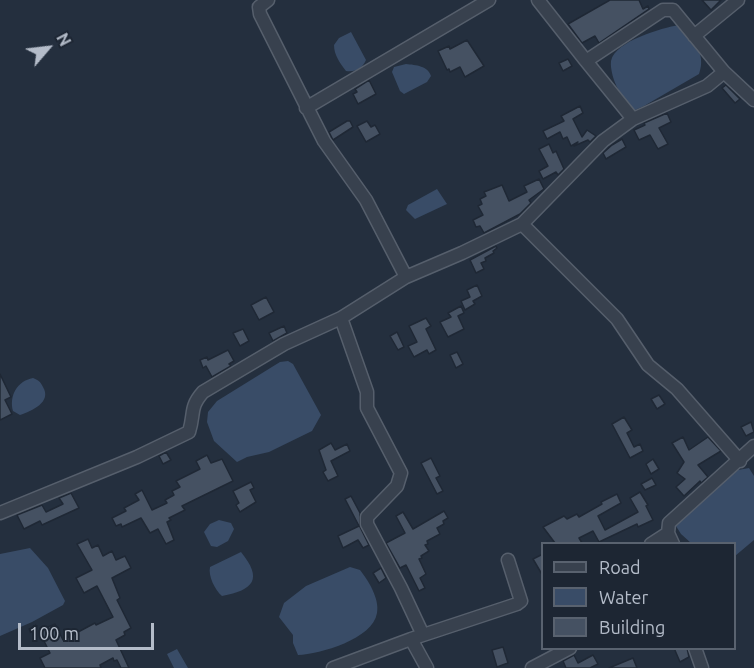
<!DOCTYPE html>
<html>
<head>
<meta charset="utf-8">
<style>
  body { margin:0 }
  #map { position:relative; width:754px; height:668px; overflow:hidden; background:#242f3e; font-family:Ubuntu,sans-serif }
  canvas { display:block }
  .legend { position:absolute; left:541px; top:542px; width:195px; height:108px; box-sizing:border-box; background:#1d2633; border:2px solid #59626f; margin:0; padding:8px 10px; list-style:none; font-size:18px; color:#b4bcc9 }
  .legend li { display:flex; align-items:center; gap:12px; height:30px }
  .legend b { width:30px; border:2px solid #59626f }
  .north { position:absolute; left:18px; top:18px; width:60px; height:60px; -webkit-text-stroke:4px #1d2633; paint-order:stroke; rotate:62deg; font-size:16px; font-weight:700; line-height:24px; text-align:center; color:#b4bcc9 }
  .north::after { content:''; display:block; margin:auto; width:21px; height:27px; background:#b4bcc9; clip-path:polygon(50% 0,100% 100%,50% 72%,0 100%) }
  .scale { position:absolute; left:18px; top:623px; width:136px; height:27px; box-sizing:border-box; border:3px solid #b4bcc9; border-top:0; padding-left:8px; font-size:18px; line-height:21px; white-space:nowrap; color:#b4bcc9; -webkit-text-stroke:4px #1d2633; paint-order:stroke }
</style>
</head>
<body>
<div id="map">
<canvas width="754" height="668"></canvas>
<ul class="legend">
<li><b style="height:8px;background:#38414e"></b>Road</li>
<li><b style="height:16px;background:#394c67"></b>Water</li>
<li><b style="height:16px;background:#455162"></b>Building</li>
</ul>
<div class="north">N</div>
<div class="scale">100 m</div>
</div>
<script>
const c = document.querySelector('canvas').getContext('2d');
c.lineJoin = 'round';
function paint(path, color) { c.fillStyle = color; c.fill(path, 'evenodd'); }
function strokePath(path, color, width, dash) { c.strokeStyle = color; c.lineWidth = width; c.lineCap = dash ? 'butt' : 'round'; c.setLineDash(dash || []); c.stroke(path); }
paint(new Path2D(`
  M679,25C692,41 707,52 699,74L644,106L635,110C626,107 622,97 618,89C614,82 610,69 611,61C615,41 662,28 679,25Z
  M351,32L366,60C362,69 356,72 346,71C340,63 334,55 334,45L339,38Z
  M406,64C416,65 428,66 431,76L427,82L404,94L400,91L392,72L394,67Z
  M437,189L447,204L415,219L406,210L408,205Z
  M288,361L293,364L321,415L312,431L269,452L247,457L237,462L214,441L207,422L208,412L217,401L280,362Z
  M33,378C38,380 40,381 43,387C52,402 32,411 20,415L13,411C9,396 17,381 33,378Z
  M749,468L754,476V540L735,556L734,544L691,543L681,534L674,523L738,470Z
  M219,520L231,523L234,529L228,541L217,547L211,546L204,532L210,524Z
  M30,548L48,568L65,601L63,605L32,622L0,636V554Z
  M241,552C263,579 254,590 222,596C215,590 208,576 210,567Z
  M350,567L360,570C368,580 380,599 377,613C373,639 320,654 298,655L293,643V635L279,617L284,603L306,586Z
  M177,649L188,668H174L167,654Z`), '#394c67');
const building = new Path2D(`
  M610,0H639L643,9L648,6L649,9L599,43L595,36L582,43L568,24Z
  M702,0H721L711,10Z
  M467,40L484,66L465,77L460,67L450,72L449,69L447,70L438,51L449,46L450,49Z
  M568,59L572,66L563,71L559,63Z
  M369,80L376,94L358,104L353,94L357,92L355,89Z
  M726,85L740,99L735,103L722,88Z
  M580,106L583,113L573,119L582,137L587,130L596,136L590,142L588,140L574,146L578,142L571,146L567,137L563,139L560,132L547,139L543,131L564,121L561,116Z
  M667,113L671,122L659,128L668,144L658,149L650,135L639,140L634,130L645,125L644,123Z
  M347,121H350L353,127L333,140L329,132Z
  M367,121L371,127L375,125L380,134L366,142L357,126Z
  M622,139L626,147L606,159L603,153L612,145Z
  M549,144L553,153L556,151L564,169L558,175L556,172L543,179L539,171L548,166L539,149Z
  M539,179L544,189L529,200L531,203L520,214L484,233L480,226L476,227L473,220L483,215L478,206L482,204L480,199L486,196L484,192L502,185L509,201L527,192L524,186Z
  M496,246L497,248L493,251L494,253L485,258L486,261L481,263L484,269L476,273L470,260Z
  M477,285L482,296L473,301L475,304L465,310L461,301L470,297L467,290Z
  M266,297L274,312L259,320L251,305Z
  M461,306L464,313L458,316L464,329L448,337L440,322L451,317L448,313Z
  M426,318L431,326L426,329L436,350L429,354L427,350L414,357L408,346L417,342L409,326Z
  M284,326L287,333L273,341L269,333Z
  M243,329L249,341L240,346L233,333Z
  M397,332L404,347L398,350L390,336Z
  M228,350L234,361L229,364L231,366L212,377L206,366L203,368L200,360L207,357L208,360Z
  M457,352L463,364L456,368L450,355Z
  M0,374L11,397L5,400L12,414L0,420Z
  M659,395L665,404L657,409L651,399Z
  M624,417L632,430L627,433L634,447L640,444L643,451L630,458L612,424Z
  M751,422L754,432L746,436L741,427Z
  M683,437L689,450L708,437L721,451L698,465L708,477L701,483L700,481L684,496L676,487L685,479L677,473L684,462L672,443Z
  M331,443L335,450L347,444L350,451L331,461L338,476L328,481L323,472L326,470L319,450Z
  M166,452L171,460L163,464L159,456Z
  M207,455L211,463L222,459L233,481L182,506L185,510L169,518L171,520L167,522L174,540L166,544L158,529L150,533L141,518L122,527L121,524L116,526L112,518L126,511L124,508L139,500L135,494L142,490L152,510L167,503L165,500L174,495L172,491L180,487L176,481L200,469L196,461Z
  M431,458L440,476L436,478L443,491L437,494L421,463Z
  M653,459L659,469L651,474L646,464Z
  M652,478L656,485L645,490L641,484Z
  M251,482L254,488L250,490L256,502L240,512L236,505L239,503L233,491Z
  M640,492L648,505L646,506L653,520L638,527L637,524L599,542L593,531L579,538L582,543H555L543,527L564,516L567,519L577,514L579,517L602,504L601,502L617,494L621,503L598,516L605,530L638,512L630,498Z
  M71,493L79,508L42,525L40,521L24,529L17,515L42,505L46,512L63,504L59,498Z
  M351,496L360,513V527L369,545L363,548L358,540L343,548L338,536L359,526L345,499Z
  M444,511L448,518L443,521L444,524L437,528L440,534L427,541L428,544L425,545L429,551L421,556L422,558L419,559L426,574L420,578L425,588L419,591L406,565L400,568L386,543L405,533L396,516L403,512L413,529Z
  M88,539L92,548L98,545L103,556L112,551L116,560L125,556L131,568L112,578L120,598L117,600L131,628L124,632L125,635L116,640L129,668H121L117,660L114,661L113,658L100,665L101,668H45L40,658L50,653L39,631L55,624L63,640L95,623L96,625L113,617L97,586L84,593L76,578L92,570L77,544Z
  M543,554V576L533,559Z
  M381,568L386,578L379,583L373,573Z
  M503,647L508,663L497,667L492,650Z
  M674,648H687L689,657L680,662Z
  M574,655L578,663L593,655L598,664L590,668H566L563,661Z
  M633,658L637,668H609Z`);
paint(building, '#455162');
strokePath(building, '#1f2835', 1.5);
const minor = new Path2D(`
  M538,0L586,61L663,10H673L724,72L754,100
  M694,36L738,0
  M586,61L633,119
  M724,72L707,86L633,119L603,141L522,224L617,319L648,365L677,389L740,461
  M306,108L489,0
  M406,277L462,253L522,224
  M341,318L367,392V408L401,473L397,486L367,517V524L401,588L423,635
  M0,513L137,457L189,432C195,413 189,408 203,392L284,344L341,318L406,277L366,200L324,141L260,14L259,7L268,0
  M651,544L668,533
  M673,544L668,533L669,523L754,446
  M411,639L517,604L521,601L508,560
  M695,648L702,668
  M333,668L411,639L427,668
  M532,668L570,648`);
strokePath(minor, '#565f6c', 15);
strokePath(minor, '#38414e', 12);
</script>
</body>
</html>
